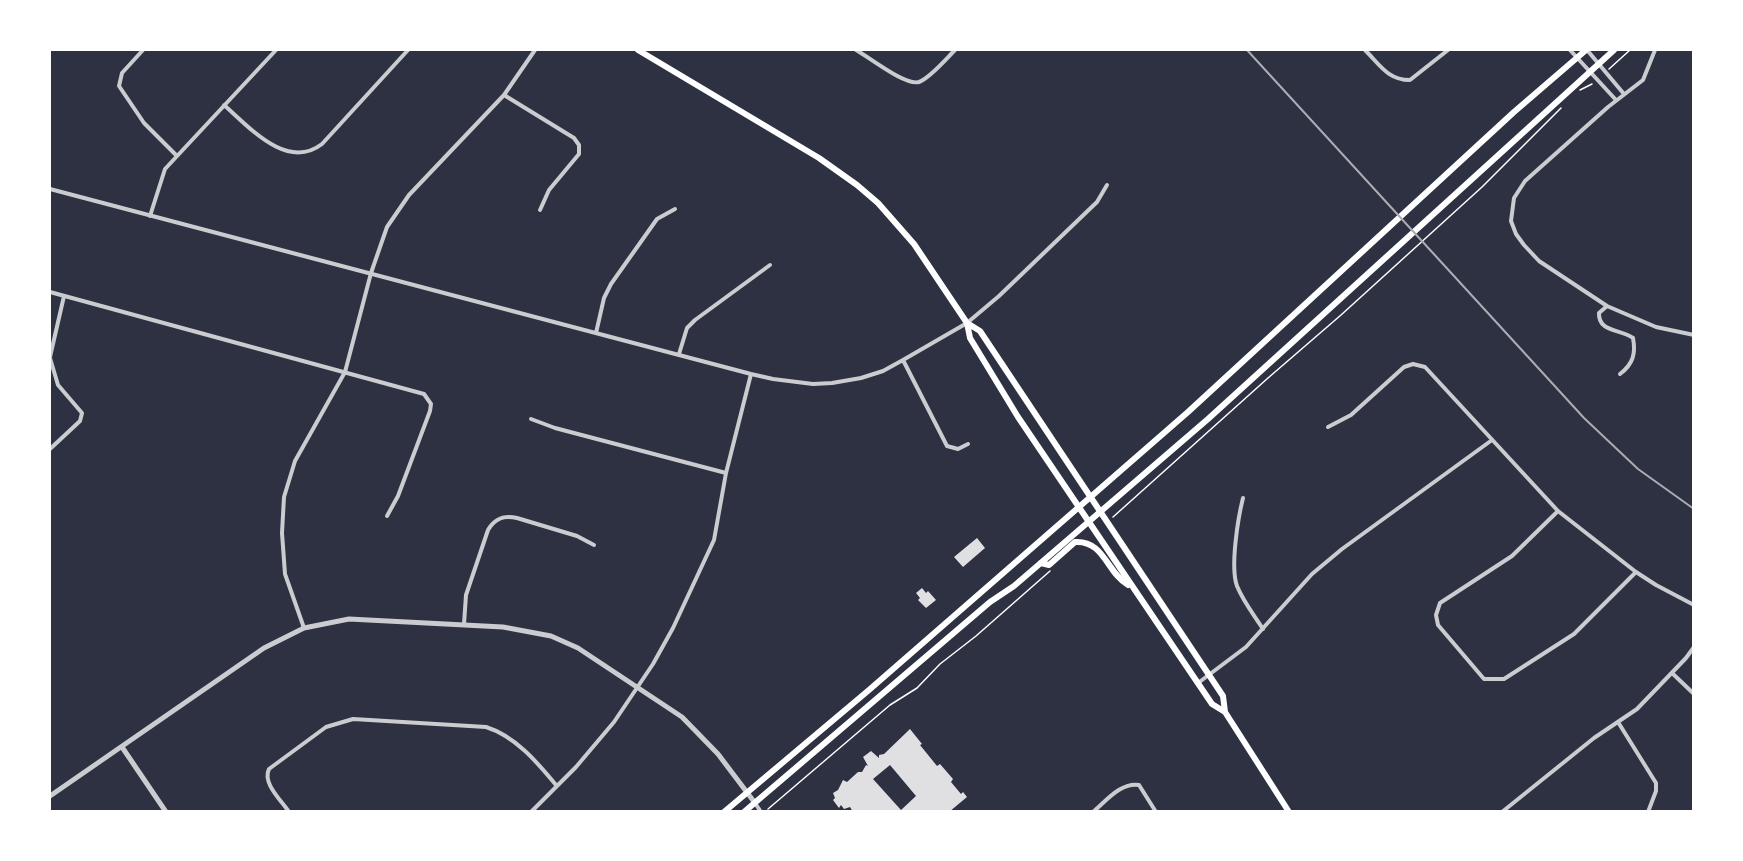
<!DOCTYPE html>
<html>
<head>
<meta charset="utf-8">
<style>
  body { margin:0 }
  #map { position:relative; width:1743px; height:861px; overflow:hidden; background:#2d3142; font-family:Signika,sans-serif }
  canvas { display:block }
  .frame { position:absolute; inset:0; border:51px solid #fff; pointer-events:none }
</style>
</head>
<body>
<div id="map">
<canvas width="1743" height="861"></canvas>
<div class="frame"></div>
</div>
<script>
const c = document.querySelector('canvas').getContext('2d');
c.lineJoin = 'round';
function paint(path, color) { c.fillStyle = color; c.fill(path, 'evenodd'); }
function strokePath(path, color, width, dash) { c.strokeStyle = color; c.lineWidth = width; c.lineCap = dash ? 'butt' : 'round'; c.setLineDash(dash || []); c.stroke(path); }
paint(new Path2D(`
  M977,538L985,548L963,567L954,557Z
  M922,588L926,593L928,591L936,600L926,608L918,600L920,598L916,593Z
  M910,729L922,744L920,745L937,766L940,764L953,779L951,782L961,794L963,792L967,797L949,812H853L850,807L844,809L841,805L839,808L833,800L835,798L833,793L838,790L843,780L847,782L858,772H862L866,765L868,766L863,757L871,751L879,758V755L884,754ZM890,765L916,796L901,810L873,779Z`), '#e0e0e3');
strokePath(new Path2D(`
  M1609,69L1630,50
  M1580,90L1592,84
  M1113,517L1268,378L1341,315L1482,187L1561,108
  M768,809L890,705L917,688L940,664L976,636L1050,571`), '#fff', 1.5);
strokePath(new Path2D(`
  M143,50L122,73L119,86L144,123L176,155
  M856,50C869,57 905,86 919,82C930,78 947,58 955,50
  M1365,50C1380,65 1388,80 1410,80L1448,50
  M1570,50L1616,100
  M1587,50L1624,94
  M1655,50L1643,80L1608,107L1525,181L1514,198L1511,221L1516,234L1524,245L1539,261L1607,306L1656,327L1694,335
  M504,95L574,138L579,145V154L549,190L540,210
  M224,105C249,127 287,171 322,144L408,50
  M50,189L751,374L773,379L813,384L832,383L861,378L883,371L903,360L967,323L999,296L1097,202L1107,185
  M150,216L165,169L276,50
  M50,292L424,394L431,404L430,411L398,496L387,516
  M1607,306L1599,313C1598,332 1620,329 1633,338C1636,354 1633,364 1620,374
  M596,333L604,298L611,284L657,219L675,209
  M679,354L687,328L695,320L770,265
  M50,357L64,296
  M50,358L58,385L82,413L80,421L50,449
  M903,360L947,446L958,449L968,444
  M531,419L555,428L726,473
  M1328,427L1351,415L1404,367L1413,364L1425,367L1558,511L1636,572L1656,585L1694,605
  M1243,498C1238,518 1230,567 1237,586C1243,601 1254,615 1263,629
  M1558,511L1512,556L1440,603L1436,615L1438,625L1484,679H1504L1574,634L1636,572
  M464,624L466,595L488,530C495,518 504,515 517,518L577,536L594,545
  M304,628L285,574L282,533L284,497L295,461L345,372L371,273L387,227L409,195L504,95L535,50
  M1672,673L1694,694
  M1198,683L1246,647L1312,574L1342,549L1492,440
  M1618,722L1656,783V791L1648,812
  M755,803L761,812
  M289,812C281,800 262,783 269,769L326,727L353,719L486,727C515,736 537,762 556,785
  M531,812L576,767L614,722L653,664L673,628L714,540L726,473L751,374
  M1093,812C1106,801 1121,782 1139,785L1156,812
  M1502,812L1594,738L1637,709L1686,658L1694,647`), '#caccd0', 4);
strokePath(new Path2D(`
  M122,747L166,812
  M50,796L264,648L304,628L349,619L503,627L551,636L578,648L682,717L718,754L755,803`), '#caccd0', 5);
strokePath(new Path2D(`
  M638,50L819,158L857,185L878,203L914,244L967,323L970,338L1018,417L1212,704L1225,712L1289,812
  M967,323L980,331L1223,696L1225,712
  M1041,563L1049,565L1075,542C1104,540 1107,573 1128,585`), '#fff', 6);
strokePath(new Path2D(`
  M724,812L869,690L1188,412L1514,112L1586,50
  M744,812L990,602L1014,586L1208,419L1614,50`), '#fff', 6);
strokePath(new Path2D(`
  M1247,50L1584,418L1638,469L1694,509`), '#abadb3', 2);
</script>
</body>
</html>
